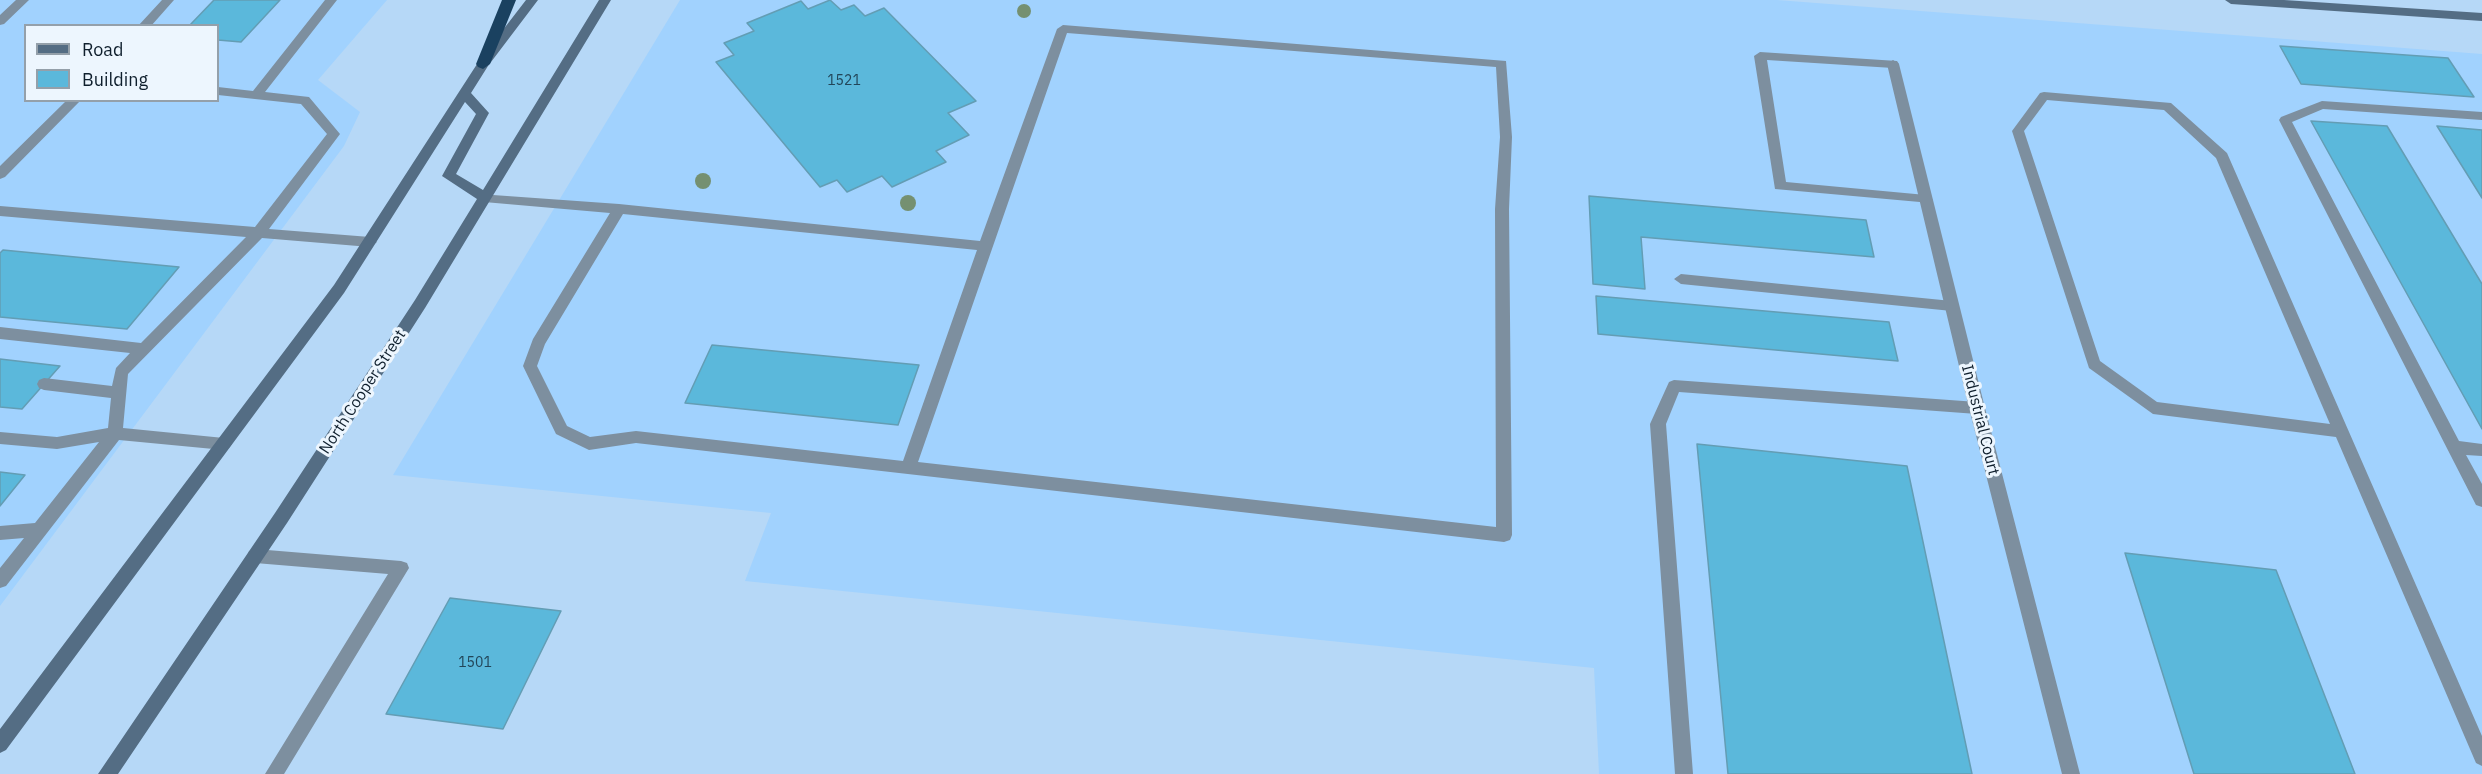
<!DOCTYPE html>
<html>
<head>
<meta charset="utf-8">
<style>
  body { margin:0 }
  #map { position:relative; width:2482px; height:774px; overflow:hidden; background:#b6d8f7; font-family:"IBM Plex Sans",sans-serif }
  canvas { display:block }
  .legend { position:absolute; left:24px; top:24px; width:195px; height:78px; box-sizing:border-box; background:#edf6fe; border:2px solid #94a0aa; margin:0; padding:8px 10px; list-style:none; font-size:18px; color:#0f1f2d }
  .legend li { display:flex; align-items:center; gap:12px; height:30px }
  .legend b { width:30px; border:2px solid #94a0aa }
</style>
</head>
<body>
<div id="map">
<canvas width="2482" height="774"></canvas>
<ul class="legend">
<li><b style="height:8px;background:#546d84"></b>Road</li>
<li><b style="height:16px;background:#5bb8db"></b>Building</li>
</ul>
</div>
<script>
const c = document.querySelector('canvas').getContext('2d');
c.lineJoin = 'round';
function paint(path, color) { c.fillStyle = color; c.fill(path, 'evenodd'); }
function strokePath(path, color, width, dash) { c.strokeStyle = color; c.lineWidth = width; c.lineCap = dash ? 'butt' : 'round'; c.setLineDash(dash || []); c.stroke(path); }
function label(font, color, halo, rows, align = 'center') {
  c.font = font + ' "IBM Plex Sans",sans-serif'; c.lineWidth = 6; c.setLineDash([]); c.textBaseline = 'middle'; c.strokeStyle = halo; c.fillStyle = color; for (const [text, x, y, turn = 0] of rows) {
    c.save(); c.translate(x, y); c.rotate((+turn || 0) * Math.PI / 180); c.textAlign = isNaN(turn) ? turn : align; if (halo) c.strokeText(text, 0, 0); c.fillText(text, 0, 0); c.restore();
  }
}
paint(new Path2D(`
  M0,0H387L318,80L360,112L344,146L0,606ZM26,26H218V100H26Z
  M680,0H1777L2482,54V774H1599L1594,668L745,581L771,513L393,475Z`), '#a1d2fe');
const building = new Path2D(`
  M214,0H280L241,42L218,40V26H189Z
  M830,0L841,10L854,5L865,16L884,8L976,101L948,113L969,135L936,151L946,162L892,187L882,176L847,192L837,180L820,187L716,62L734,55L724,43L754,31L747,23L801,1L808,9Z
  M2280,46L2448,58L2474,97L2301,84Z
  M2311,121L2387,126L2482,284V429Z
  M2437,126L2482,130V198Z
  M1589,196L1866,220L1874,257L1641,237L1645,289L1593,284Z
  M3,250L179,267L127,329L0,317V253Z
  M1596,296L1889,322L1898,361L1598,334Z
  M712,345L919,365L898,425L685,403Z
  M0,359L60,366L22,409L0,407Z
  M1697,444L1907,466L1972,774H1728Z
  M0,472L25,475L0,506Z
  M2125,553L2276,570L2355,774H2194Z
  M450,598L561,611L503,729L386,714Z`);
paint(building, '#5bb8db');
strokePath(building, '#639db4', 1.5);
paint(new Path2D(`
  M16,0H29L4,24L0,25V15Z
  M162,0H174L151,26H138Z
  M325,0H337L265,92L309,97L340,134L269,229L370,237L377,242L370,247L262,238L128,374L123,428L224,438L229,440L232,444L229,448L224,450L119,440L6,586L0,588V568L24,538L0,540V526L35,523L99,442L57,449L0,444V432L57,437L108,428L111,398L44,390L39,388L37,384L39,380L44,378L112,386L116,368L130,353L0,339V327L141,343L246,237L0,216V206L255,227L327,134L301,104L218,95V87L253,91Z
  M1063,25L1506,61L1512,137L1509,209L1512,535L1510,540L1504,542L636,443L589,450L556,434L523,366L533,339L610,213L484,202L479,200L477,197L479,194L619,204L980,241L1057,29ZM1067,33L1496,67L1500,137L1495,209L1496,527L918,462ZM623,214L977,250L903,461L636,431L590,437L567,426L537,366L545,344Z
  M1760,52L1897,61L1899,64L1893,68L1767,60L1786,182L1926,195L1933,200L1931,203L1775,189L1754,56Z
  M2044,92L2171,103L2227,153L2482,736V766L2476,763L2336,437L2153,414L2089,368L2012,131L2040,93ZM2047,100L2164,110L2216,158L2330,424L2157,402L2100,361L2024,131Z
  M67,100H81L5,177L0,179V166Z
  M2322,101L2482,112V120L2323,109L2292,122L2459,441L2482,444V456L2466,455L2482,484V507L2476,505L2279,120L2281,117Z
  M1681,274L1952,301L1959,306L1952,311L1681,284L1674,279Z
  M1674,380L1977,402L1982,404L1985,408L1982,412L1977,414L1679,392L1666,424L1693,774H1675L1650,424L1669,382Z
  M255,549L401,561L407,563L409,568L284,774H265L388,574L255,563L249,561L247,556L249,551Z`), '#7d8f9f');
paint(new Path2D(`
  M1893,60L1899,64L1985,408L2080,774H2062L1969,408L1887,64Z`), '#7d8f9f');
paint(new Path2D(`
  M526,0H538L488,66L471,93L489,113L456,174L483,190L599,0H611L425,308L287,523L118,774H98L275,513L415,300L477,199L442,176L476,114L465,102L344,293L6,750L0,753V729L334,285L479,61Z
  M2225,0H2284L2482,13V21L2231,4Z`), '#546d84');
paint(new Path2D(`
  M502,0H516L490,64L483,69L478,67L476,64Z`), '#1a4160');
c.fillStyle = '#759071';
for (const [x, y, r] of [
  [1024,11,7],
  [703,181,8],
  [908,203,8]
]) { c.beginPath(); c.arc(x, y, r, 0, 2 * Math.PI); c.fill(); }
label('14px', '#224558', null, [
  ["1521",844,81],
  ["1501",475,663]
]);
label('16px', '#0f1f2d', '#edf6fe', [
  ["North Cooper Street",363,392,-57],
  ["Industrial Court",1980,420,76]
]);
</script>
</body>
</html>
